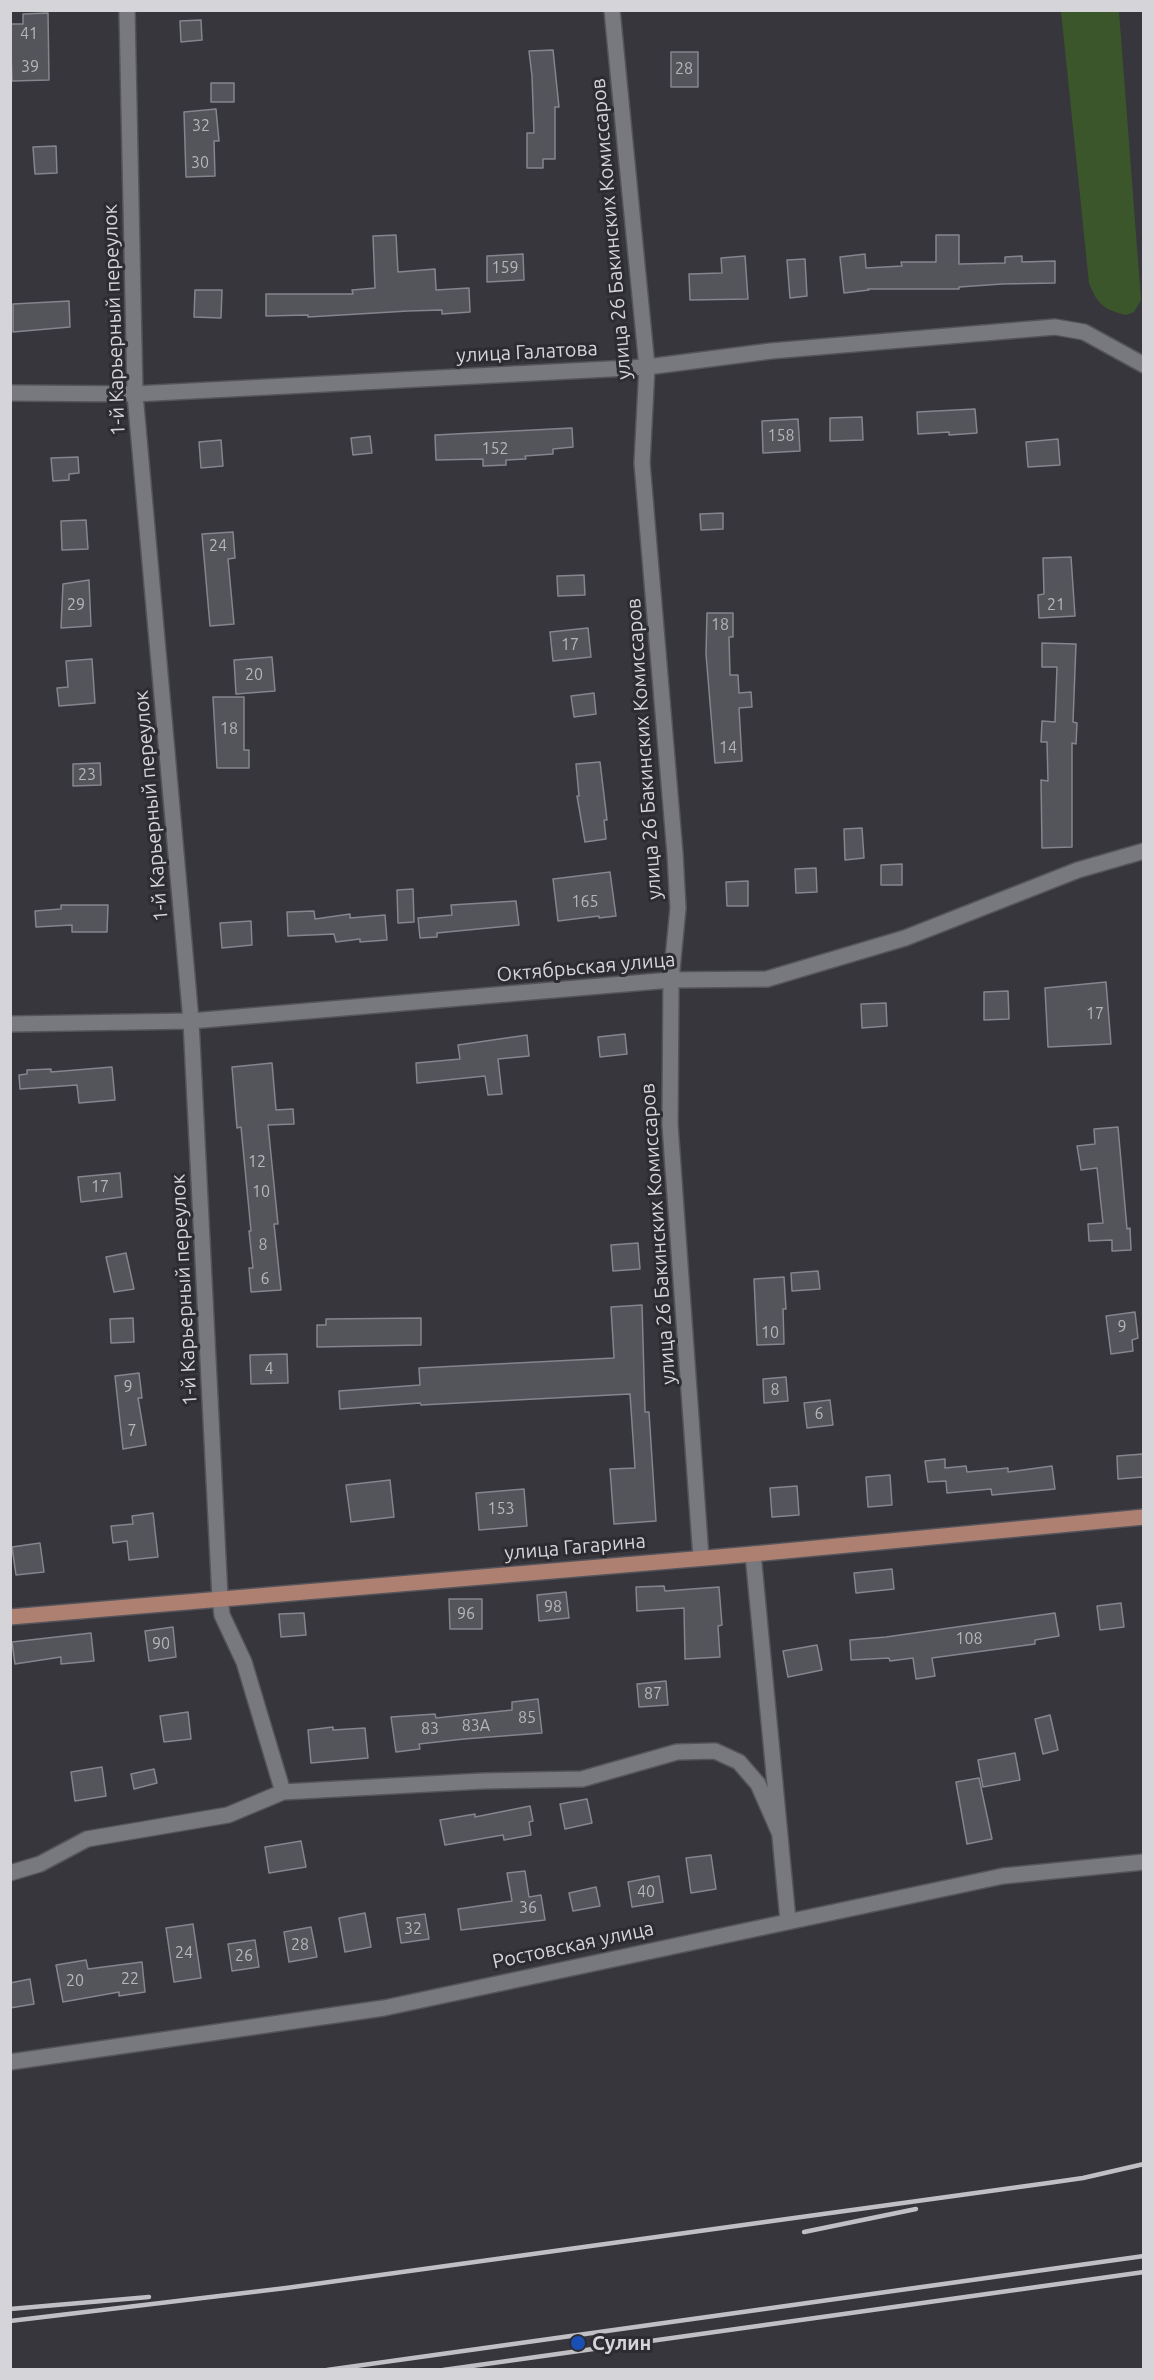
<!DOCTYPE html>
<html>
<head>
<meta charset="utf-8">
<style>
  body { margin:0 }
  #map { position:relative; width:1154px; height:2380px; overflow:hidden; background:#36363c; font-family:Ubuntu,sans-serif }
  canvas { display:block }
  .frame { position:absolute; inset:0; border:12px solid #d5d5d9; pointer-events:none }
</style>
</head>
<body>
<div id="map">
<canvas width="1154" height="2380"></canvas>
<div class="frame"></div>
</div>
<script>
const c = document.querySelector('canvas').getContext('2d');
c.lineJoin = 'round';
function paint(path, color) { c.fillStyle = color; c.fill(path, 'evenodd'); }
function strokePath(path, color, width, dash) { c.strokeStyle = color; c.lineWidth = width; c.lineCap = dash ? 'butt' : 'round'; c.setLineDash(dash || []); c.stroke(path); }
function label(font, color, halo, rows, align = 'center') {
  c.font = font + ' Ubuntu,sans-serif'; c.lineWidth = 6; c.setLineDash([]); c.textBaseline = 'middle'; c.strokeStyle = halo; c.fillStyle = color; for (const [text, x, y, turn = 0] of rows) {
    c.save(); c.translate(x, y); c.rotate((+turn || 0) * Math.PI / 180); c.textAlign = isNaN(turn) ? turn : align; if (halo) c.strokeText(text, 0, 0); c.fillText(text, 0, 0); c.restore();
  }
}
paint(new Path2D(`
  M1061,11H1119L1141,300L1134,312L1126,315C1104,310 1097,304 1089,283Z`), '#3c562b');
const building = new Path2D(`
  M48,13L49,80L12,81L10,24H23V14Z
  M201,20L202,40L181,42L180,21Z
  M553,50L559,107H555V159H543V168H527V133H534L532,76L529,51Z
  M671,52H698V87H671Z
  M211,83H234V102H211Z
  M216,109L219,141H214L215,176L186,177L184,112Z
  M56,146L57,173L35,174L33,147Z
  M396,235L398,272L435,269L436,290L469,288L470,312L442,314V310L408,311L308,317V315L266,316V294H353L352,290L375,288L373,236Z
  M936,235H959V264L1005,263V257L1022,256V262L1055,261V283L1002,284L959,287V289H868L869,290L844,293L840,257L865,254L866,268L902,266L901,262H936Z
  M523,254L524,280L487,282V256Z
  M745,256L748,299L690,300L689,274L722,273L721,258Z
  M805,259L807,296L790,298L787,260Z
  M195,290H222L221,318L194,317Z
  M69,301L70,327L13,332V304Z
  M975,409L977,433L949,435V432L918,434L917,412Z
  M862,417L863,440L830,441V418Z
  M798,419L800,451L763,453L762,421Z
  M572,428L573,447L553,449V454L525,456L526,459L506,460V465L483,466V459L436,460L435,435Z
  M370,436L372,453L353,455L351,438Z
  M1058,439L1060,465L1028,467L1026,442Z
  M221,440L223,466L201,468L199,442Z
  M78,457L79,473L69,474V480L53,481L51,458Z
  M723,513V529L701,530L700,514Z
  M86,520L88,549L62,550L61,521Z
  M233,532L235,558L228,559L234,624L210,626L202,534Z
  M1071,557L1075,616L1039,618L1038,595L1044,594L1043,558Z
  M584,575L585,595L558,596L557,576Z
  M89,580L91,626L61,628L63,584Z
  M707,613H733V637H729L730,675H738L739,693L751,692L752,707L739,708L742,761L715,763L706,654Z
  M588,628L591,657L553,661L550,632Z
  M1042,643L1076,644L1073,722L1077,723L1076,744L1072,743V847L1042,848L1041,780L1048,781L1047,742H1041L1042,721L1055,722L1057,667H1042Z
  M272,657L275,691L236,694L234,660Z
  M92,659L95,703L59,706L57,688L68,687L66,661Z
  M594,693L596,714L574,717L571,696Z
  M213,697H244V750H249V768H217Z
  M600,762L607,820H604L606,839L585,842L577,796H579L576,764Z
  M100,763L101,785L73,786V764Z
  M862,828L864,858L845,860L844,829Z
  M902,864V885H881V865Z
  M816,868L817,892L796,893L795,869Z
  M610,872L616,916L599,918V916L558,921L553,879Z
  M748,881V906H727L726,882Z
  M413,889L414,922L398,923L397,890Z
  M516,901L519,925L437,933V937L420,938L418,918L452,915L451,905Z
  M61,905H108L107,932H72V925L36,927L35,911L61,909Z
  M314,911L315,919L350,914V918L385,915L387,940L360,942V939L336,942L334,934L288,936L287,912Z
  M251,921L252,945L222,948L220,923Z
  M1106,982L1111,1044L1048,1047L1045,988Z
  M1008,991L1009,1019L984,1020V992Z
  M886,1003L887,1026L862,1028L861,1004Z
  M625,1034L627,1054L600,1057L598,1037Z
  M527,1035L529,1056L498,1059L502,1094L488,1095L485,1076L417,1083L416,1063L460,1059L458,1045Z
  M272,1063L276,1110L293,1109L294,1124L268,1125L278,1224H274L281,1290L251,1292L249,1268H253L249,1231H251L241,1127L237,1128L232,1067Z
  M112,1067L115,1100L79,1103L77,1085L20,1089L19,1075L27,1074V1070L51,1069V1072Z
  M1118,1127L1127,1229L1130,1228L1131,1250L1112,1251V1240L1089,1241L1088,1224L1103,1223L1097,1168L1081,1170L1077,1146L1095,1144L1094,1129Z
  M120,1173L122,1197L81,1202L78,1177Z
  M638,1243L640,1269L613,1271L611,1245Z
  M126,1253L134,1289L114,1292L106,1257Z
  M818,1271L820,1289L792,1291L791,1273Z
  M784,1277L786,1309H783L784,1344L757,1345L754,1279Z
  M642,1305L645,1412H649L656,1521L614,1524L610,1469L635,1468L630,1394L421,1405L420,1403L340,1409L339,1391L420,1385L419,1368L614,1358L611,1307Z
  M1135,1312L1138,1338L1132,1340L1133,1351L1111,1354L1106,1316Z
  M133,1318L134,1342L111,1343L110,1319Z
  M421,1318V1345L317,1347V1325H326V1319Z
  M287,1354L288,1383L251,1384L250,1355Z
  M139,1373L142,1398H138L146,1445L123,1449L115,1376Z
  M786,1377L788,1401L764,1403L763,1379Z
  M830,1400L833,1425L807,1428L804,1403Z
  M1143,1454V1477L1118,1479L1117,1456Z
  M945,1459V1468L966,1466L967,1472L1008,1468V1472L1052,1466L1055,1489L992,1495L991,1489L947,1493L946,1481L928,1482L925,1461Z
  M890,1475L892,1505L868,1507L866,1477Z
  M390,1480L394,1517L351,1522L346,1485Z
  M797,1486L799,1515L772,1517L770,1488Z
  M524,1489L527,1526L479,1530L476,1493Z
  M153,1513L158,1557L129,1560L127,1541L113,1543L111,1526L133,1524L132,1516Z
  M40,1543L44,1572L16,1575L12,1547Z
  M892,1569L894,1589L856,1593L854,1573Z
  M664,1586L665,1591L719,1587L722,1625L718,1626L720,1657L685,1659L684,1608L637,1611L636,1587Z
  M566,1592L569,1618L539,1621L537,1595Z
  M449,1599H482V1629H450Z
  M1121,1603L1124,1627L1100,1630L1097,1606Z
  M304,1613L306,1635L281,1637L279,1614Z
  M1055,1613L1059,1636L1035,1640V1644L932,1658L935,1676L916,1679L913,1658L890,1661L889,1658L851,1660L850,1640L886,1637Z
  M173,1627L176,1657L149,1661L145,1631Z
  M91,1633L94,1661L61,1664V1657L15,1664L12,1642Z
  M817,1645L822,1670L788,1677L783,1651Z
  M666,1681L668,1705L639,1707L637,1684Z
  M538,1699L542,1733L464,1739L419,1744L420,1749L396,1752L391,1717L435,1714L436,1718L512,1710V1702Z
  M188,1712L191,1739L164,1742L160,1716Z
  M1050,1715L1058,1750L1043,1754L1035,1719Z
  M333,1727V1730L365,1728L368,1758L311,1763L308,1730Z
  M1015,1753L1020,1780L983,1787L978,1760Z
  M102,1767L106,1796L75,1801L71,1772Z
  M154,1769L157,1783L134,1789L131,1774Z
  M979,1778L992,1839L967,1844L956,1782Z
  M587,1799L592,1823L565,1829L560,1804Z
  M530,1806L533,1821L529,1822L531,1835L504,1840L503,1835L445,1845L440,1820L475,1814V1817Z
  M301,1841L306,1867L269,1873L265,1847Z
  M711,1855L716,1889L691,1893L686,1858Z
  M525,1871L529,1897L541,1895L545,1920L461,1930L458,1909L512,1901L507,1873Z
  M659,1876L663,1902L632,1907L628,1882Z
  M596,1887L600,1906L573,1911L569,1893Z
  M365,1913L371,1947L345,1952L339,1918Z
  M425,1914L429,1939L401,1943L397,1918Z
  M193,1924L201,1978L174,1982L166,1928Z
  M311,1927L317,1957L289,1962L284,1932Z
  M255,1940L259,1967L232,1971L228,1944Z
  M86,1960L88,1969L142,1962L145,1992L119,1996V1992L63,2002L56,1965Z
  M30,1979L34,2004L10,2008V1983Z`);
paint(building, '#54545b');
strokePath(building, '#85858d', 1.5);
const minor = new Path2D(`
  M127,10L135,394L191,1021L220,1598L222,1615L244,1662L283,1792
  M612,10L647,367L642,463L675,854L678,908L671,980L670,1125L701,1558
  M10,393L135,394L647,367L771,351L1055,327L1084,332L1144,365
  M10,1024L191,1021L671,980L767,979L905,938L1078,870L1144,851
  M753,1554L788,1920
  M10,1873L40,1864L87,1839L228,1815L283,1792L483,1781L582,1779L677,1752L715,1751L739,1762L758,1784L779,1832
  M10,2062L384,2008L1003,1876L1144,1862`);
const major = new Path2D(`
  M10,1617L753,1554L1144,1517`);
strokePath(minor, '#55545a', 18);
strokePath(major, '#55545a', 18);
strokePath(minor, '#78787f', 15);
strokePath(major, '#ad8072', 15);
strokePath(new Path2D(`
  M804,2232L916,2209
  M10,2309L149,2297
  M10,2321L286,2288L1048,2183L1083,2178L1144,2164
  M327,2370L1144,2256
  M443,2370L1144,2272`), '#c0c0c4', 4.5);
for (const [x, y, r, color] of [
  [578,2343,8,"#1a4fb4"]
]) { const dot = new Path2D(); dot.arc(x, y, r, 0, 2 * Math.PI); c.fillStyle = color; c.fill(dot); strokePath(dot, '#2c2c32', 2); }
label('16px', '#b5b5ba', null, [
  ["41",29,34],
  ["39",30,67],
  ["28",684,69],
  ["32",201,126],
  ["30",200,163],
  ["159",505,268],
  ["158",781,436],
  ["152",495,449],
  ["24",218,546],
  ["29",76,605],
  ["21",1056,605],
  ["18",720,625],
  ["17",570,645],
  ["20",254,675],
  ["18",229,729],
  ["14",728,748],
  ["23",87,775],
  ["165",585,902],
  ["17",1095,1014],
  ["12",257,1162],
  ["17",100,1187],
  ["10",261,1192],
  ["8",263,1245],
  ["6",265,1279],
  ["9",1122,1327],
  ["10",770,1333],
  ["4",269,1369],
  ["9",128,1387],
  ["8",775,1390],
  ["6",819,1414],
  ["7",132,1431],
  ["153",501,1509],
  ["98",553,1607],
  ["96",466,1614],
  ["108",969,1639],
  ["90",161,1644],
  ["87",653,1694],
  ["85",527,1718],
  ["83А",476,1726],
  ["83",430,1729],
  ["40",646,1892],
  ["36",528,1908],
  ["32",413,1929],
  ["28",300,1945],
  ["24",184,1953],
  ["26",244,1956],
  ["22",130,1979],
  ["20",75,1981]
]);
label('20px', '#d5d5d9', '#2c2c32', [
  ["улица 26 Бакинских Комиссаров",611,229,-95],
  ["1-й Карьерный переулок",114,320,-92],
  ["улица Галатова",527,352,-3],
  ["улица 26 Бакинских Комиссаров",644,749,-94],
  ["1-й Карьерный переулок",151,806,-95],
  ["Октябрьская улица",586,967,-5],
  ["улица 26 Бакинских Комиссаров",658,1234,-94],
  ["1-й Карьерный переулок",184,1290,-93],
  ["улица Гагарина",575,1547,-5],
  ["Ростовская улица",573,1945,-12]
]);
label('bold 20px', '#d5d5d9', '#2c2c32', [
  ["Сулин",592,2343]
], 'left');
</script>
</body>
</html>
